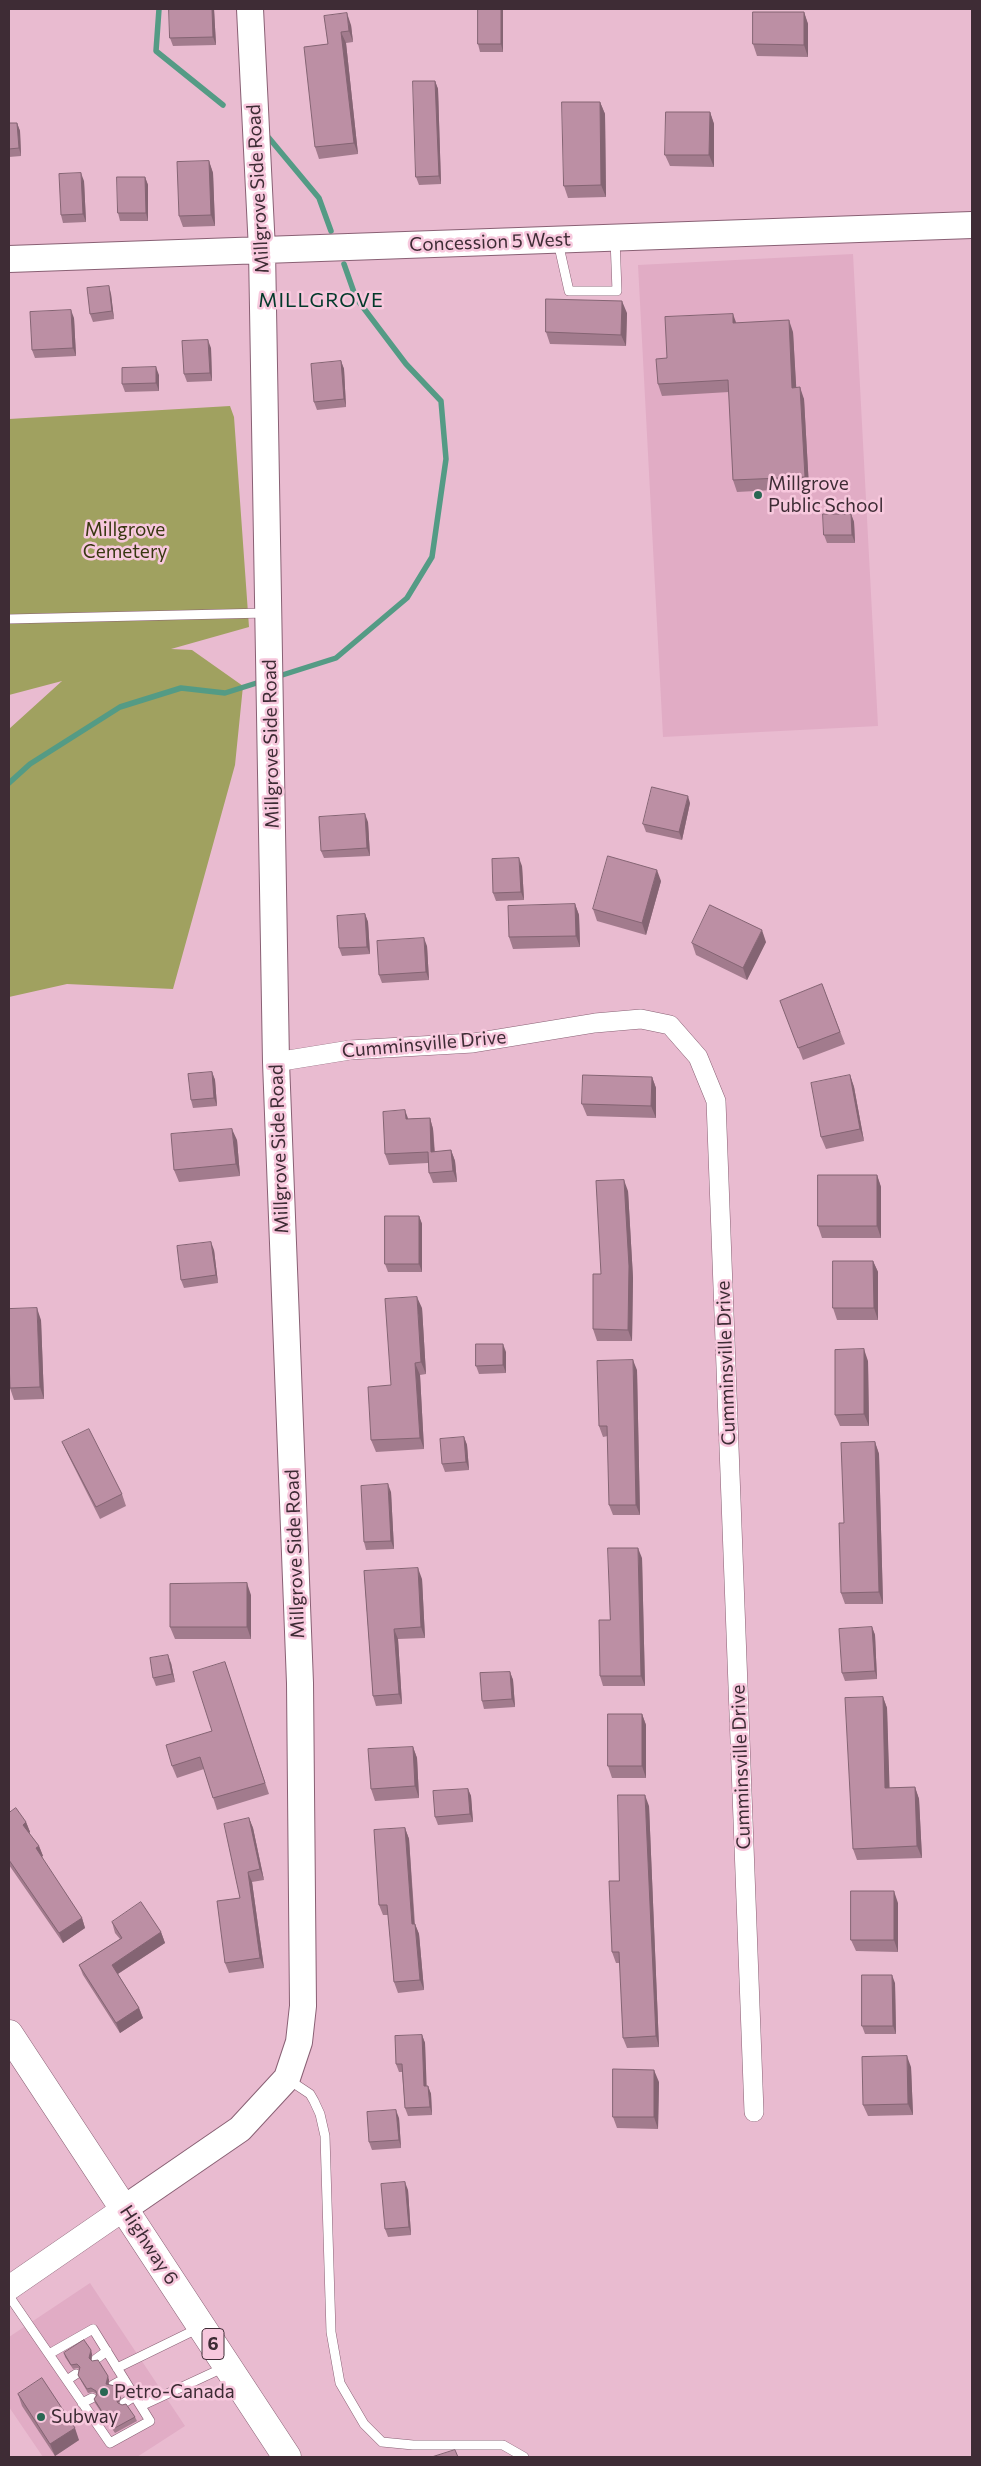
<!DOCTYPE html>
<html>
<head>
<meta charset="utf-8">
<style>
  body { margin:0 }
  #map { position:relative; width:981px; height:2466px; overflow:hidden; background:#e9bbd0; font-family:Commissioner,sans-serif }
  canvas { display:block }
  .frame { position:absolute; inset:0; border:10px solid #3e2c35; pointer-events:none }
</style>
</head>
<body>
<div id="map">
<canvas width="981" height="2466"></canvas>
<div class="frame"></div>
</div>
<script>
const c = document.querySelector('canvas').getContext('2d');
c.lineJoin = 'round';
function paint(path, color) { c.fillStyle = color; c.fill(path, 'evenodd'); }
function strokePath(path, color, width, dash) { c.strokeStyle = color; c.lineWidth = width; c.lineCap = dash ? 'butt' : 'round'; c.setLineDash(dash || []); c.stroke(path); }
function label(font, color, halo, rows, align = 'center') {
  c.font = font + ' Commissioner,sans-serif'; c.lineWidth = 5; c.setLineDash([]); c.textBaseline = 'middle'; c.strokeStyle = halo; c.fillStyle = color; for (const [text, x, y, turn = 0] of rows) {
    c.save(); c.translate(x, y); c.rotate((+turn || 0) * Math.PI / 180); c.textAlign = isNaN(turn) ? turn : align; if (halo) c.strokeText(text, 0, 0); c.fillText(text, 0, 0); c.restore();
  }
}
paint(new Path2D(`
  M853,254L878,726L663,737L638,265Z
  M90,2283L185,2426L137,2457H43L9,2407V2337Z`), '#e1acc5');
paint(new Path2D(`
  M230,406L234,417L249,627L171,649L192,650L243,686L235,765L173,989L67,984L9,997V729L62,681L9,695V419Z`), '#a0a160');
strokePath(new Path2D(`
  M159,9L156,51L223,105
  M269,138L319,198L331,231
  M276,677L336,658L407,598L432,557L446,459L441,401L406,364L356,298L344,264
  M9,783L30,764L120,707L181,688L225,693L263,681`), '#549b85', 5.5);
const service = new Path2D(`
  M558,242L569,291H617L615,239
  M9,619L266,613
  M289,2080L310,2094L314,2101L320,2114L325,2136L331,2332L340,2383L364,2424L382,2442L413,2445H503L524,2457
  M9,2296L110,2443L150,2421L93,2329L49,2354
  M96,2359L107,2351
  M117,2368L199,2328
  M67,2380L76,2374
  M113,2385L124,2379
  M82,2403L92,2398
  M124,2403L135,2396
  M141,2406L225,2367`);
const minor = new Path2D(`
  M276,1062L350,1050L473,1043L595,1023L641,1019L670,1025L698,1057L716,1101L754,2112`);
const tertiary = new Path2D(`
  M9,2288L125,2208`);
const secondary = new Path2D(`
  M9,259L972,225
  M125,2208L240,2129L287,2078L299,2042L303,2006L300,1683L276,1062L262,250L250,9`);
const trunk = new Path2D(`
  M9,2034L287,2457`);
strokePath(service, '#896074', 10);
strokePath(minor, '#896074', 20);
strokePath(tertiary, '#896074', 25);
strokePath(secondary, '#896074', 28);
strokePath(trunk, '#896074', 29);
strokePath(service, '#fff', 9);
strokePath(minor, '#fff', 19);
strokePath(tertiary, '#fff', 24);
strokePath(secondary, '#fff', 26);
strokePath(trunk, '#fff', 28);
paint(new Path2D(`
  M214,9L216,45L173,46L170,38Z
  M478,9H503V52H480L478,44Z
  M804,12L808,24V57L757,56L753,44Z
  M324,16L351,25L353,42L346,43L358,154L319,159L315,147L328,44Z
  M435,81L438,89L441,184L419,185L416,177Z
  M600,102L605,114L606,197L568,198L564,186Z
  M710,112L714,124V167L670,166L665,155Z
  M9,123H17L20,131L21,156L9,157Z
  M209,161L213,173L215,226L183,227L179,216Z
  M145,177L148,185V221H120L118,213Z
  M84,181L86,222L63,223L61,215Z
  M111,294L114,319L93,322L90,314Z
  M627,313L626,346L550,344L546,332Z
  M74,318L76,356L35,358L32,350Z
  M736,323L793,332L796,388L804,399L809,488L737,492L733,480L729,392L662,396L658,384L667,358Z
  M211,348L212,381L187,382L184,374Z
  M341,361L344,369L346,407L317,410L314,402Z
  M159,375V391L125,392L122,384Z
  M851,514L854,522L855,543H827L824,535Z
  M690,803L682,840L646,832L643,824Z
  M368,822L370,856L324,858L321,851Z
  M522,866L524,900L496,901L493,893Z
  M661,881L646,935L597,921L593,909Z
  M575,904L579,915L580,947L513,949L509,937Z
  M365,914L368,922L370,954L342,956L339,948Z
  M766,942L747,980L696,955L692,943Z
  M427,946L429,980L382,983L379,975Z
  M822,984L845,1044L803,1060L780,1001Z
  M212,1072L215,1080L217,1106L193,1108L191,1100Z
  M850,1075L854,1087L864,1141L826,1149L821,1137Z
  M652,1077L656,1088V1118L587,1116L582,1104Z
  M430,1118L433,1129L435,1152L451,1150L455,1161L457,1182L433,1183L429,1173L428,1163L389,1165L385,1154L409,1119Z
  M237,1140L240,1176L179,1182L174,1170Z
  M877,1175L881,1187V1238H822L818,1226Z
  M628,1191L633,1278L632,1341H597L593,1329L601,1274Z
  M419,1216L422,1224V1272H388L385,1264Z
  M214,1250L218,1283L184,1288L181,1280Z
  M873,1261L878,1272V1320H837L833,1308Z
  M422,1308L426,1374L420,1375L424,1449L376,1452L371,1440L391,1385Z
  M41,1320L44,1399L14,1400L10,1388Z
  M506,1352V1373L479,1374L476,1366Z
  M868,1361L869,1426H840L835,1415Z
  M637,1370L640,1515H613L609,1505L608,1436L603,1437L599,1426Z
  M464,1437L467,1445L469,1470L445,1472L442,1464Z
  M62,1442L122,1494L126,1506L100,1519L67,1453Z
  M875,1442L879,1454L883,1604H845L841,1593L844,1523Z
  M391,1492L394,1549L366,1550L364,1542Z
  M642,1558L645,1686H603L600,1676L610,1620Z
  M364,1571L422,1579L425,1638L398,1639L402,1704L376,1706L373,1696Z
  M251,1595V1639H175L170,1627Z
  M872,1627L875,1635L877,1679L845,1681L842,1673Z
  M225,1662L269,1794L217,1810L204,1769L177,1778L172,1766L212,1731Z
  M171,1663L175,1682L156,1686L153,1678Z
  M510,1672L513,1680L515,1707L484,1709L482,1701Z
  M883,1697L887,1708L889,1788L915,1787L919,1799L922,1858L857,1860L853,1849Z
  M642,1714L646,1725V1778H612L608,1766Z
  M413,1747L417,1758L419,1798L375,1801L371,1789Z
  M468,1789L471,1796L473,1822L438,1825L435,1817Z
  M649,1806L659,2047L627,2048L623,2038L620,1963H616L612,1952L619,1881Z
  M9,1813L26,1822L30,1832L29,1833L39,1846L43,1856L41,1857L82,1918L85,1928L63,1943L9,1865Z
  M249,1818L253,1828L264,1880L252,1882L264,1968L229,1973L225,1963L240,1898Z
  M405,1828L409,1839L415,1924L419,1934L424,1990L398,1993L394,1982L388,1915H383L379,1905Z
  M898,1903V1952L856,1951L851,1940Z
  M112,1922L161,1932L165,1943L118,1974L139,2008L143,2018L120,2033L83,1975L79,1965L120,1939L115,1933Z
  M895,1983L896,2034H865L862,2026Z
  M422,2035L425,2043L426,2086H428L431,2094L432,2115L408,2116L405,2108L402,2072H399L396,2064Z
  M911,2067L913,2115L868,2116L863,2105Z
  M659,2082L658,2129L617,2128L613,2117Z
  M399,2118L401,2148L372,2150L369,2142Z
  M408,2190L411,2235L388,2237L385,2229Z
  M64,2353L92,2354L91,2360L109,2380L108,2385L119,2394L121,2398L118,2403L135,2417L137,2421L115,2433L95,2403L94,2399L97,2394L93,2392L88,2393L80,2379L78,2375L79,2369L78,2368L73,2369L65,2357Z
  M18,2394L79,2440L55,2456L22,2406Z`), '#a27b8d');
paint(new Path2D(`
  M212,9H214L216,45L213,37Z
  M501,9H503V52L501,44Z
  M804,12L808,24V57L804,45Z
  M347,13L351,25L353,42L349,31Z
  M341,32L346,43L358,154L354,143Z
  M435,81L438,89L441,184L439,176Z
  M600,102L605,114L606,197L601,185Z
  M710,112L714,124V167L709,155Z
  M17,123L20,131L21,156L19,148Z
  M209,161L213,173L215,226L211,215Z
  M81,173L84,181L86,222L83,214Z
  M145,177L148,185V221L146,213Z
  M109,286L111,294L114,319L112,311Z
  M622,301L627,313L626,346L621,335Z
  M71,310L74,318L76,356L73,348Z
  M733,314L737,325L733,323Z
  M789,320L793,332L797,400L792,388Z
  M208,340L211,348L212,381L210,373Z
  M341,361L344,369L346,407L344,399Z
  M156,367L159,375V391L156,383Z
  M800,387L804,399L809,488L805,477Z
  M851,514L854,522L855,543L852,535Z
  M688,796L690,803L682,840L679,832Z
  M365,814L368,822L370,856L367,848Z
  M519,858L522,866L524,900L521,892Z
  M657,870L661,881L646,935L642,923Z
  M575,904L579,915L580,947L576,936Z
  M365,914L368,922L370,954L367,947Z
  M762,930L766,942L747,980L743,968Z
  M424,938L427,946L429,980L426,972Z
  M212,1072L215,1080L217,1106L214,1098Z
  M850,1075L854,1087L864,1141L860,1129Z
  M652,1077L656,1088V1118L651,1106Z
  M405,1110L409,1121L406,1119Z
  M430,1118L433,1129L435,1163L431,1152Z
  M232,1129L237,1140L240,1176L236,1164Z
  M451,1150L455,1161L457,1182L453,1171Z
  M877,1175L881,1187V1238L877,1226Z
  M624,1180L628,1191L633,1278L632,1341L628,1330Z
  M419,1216L422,1224V1272L419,1264Z
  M211,1242L214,1250L218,1283L216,1275Z
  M873,1261L878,1272V1320L874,1308Z
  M417,1297L422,1308L426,1374L421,1362Z
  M37,1308L41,1320L44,1399L40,1387Z
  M503,1344L506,1352V1373L503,1365Z
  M864,1349L868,1361L869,1426L864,1414Z
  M633,1360L637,1370L640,1515L636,1505Z
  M415,1363L420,1375L424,1449L420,1438Z
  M464,1437L467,1445L469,1470L466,1462Z
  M875,1442L879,1454L883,1604L879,1592Z
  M388,1484L391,1492L394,1549L391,1541Z
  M638,1548L642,1558L645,1686L641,1676Z
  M418,1568L422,1579L425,1638L421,1627Z
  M247,1583L251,1595V1639L247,1627Z
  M872,1627L875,1635L877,1679L875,1671Z
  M394,1629L398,1639L402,1704L399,1694Z
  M168,1655L171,1663L175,1682L172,1674Z
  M510,1672L513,1680L515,1707L512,1699Z
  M883,1697L887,1708L890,1800L885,1788Z
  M642,1714L646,1725V1778L642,1766Z
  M413,1747L417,1758L419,1798L415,1786Z
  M915,1787L919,1799L922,1858L917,1846Z
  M468,1789L471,1796L473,1822L470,1814Z
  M645,1795L649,1806L659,2047L656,2036Z
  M249,1818L253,1828L264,1880L260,1869Z
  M26,1822L30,1832L27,1835L23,1825Z
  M405,1828L409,1839L415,1935L412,1924Z
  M39,1846L43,1856L39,1858L36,1848Z
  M248,1872L252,1882L264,1968L260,1958Z
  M894,1891L898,1903V1952L894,1940Z
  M82,1918L85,1928L63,1943L59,1933Z
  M415,1924L419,1934L424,1990L420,1980Z
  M161,1932L165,1943L116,1975L112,1965Z
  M892,1975L895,1983L896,2034L893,2026Z
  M139,2008L143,2018L120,2033L116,2023Z
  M422,2035L425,2043L427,2094L424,2086Z
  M907,2056L911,2067L913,2115L908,2104Z
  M654,2070L659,2082L658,2129L654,2117Z
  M428,2086L431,2094L432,2115L430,2107Z
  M396,2110L399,2118L401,2148L399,2140Z
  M405,2182L408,2190L411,2235L409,2227Z
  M91,2350L92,2354L91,2362L89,2358Z
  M108,2376L109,2380L108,2388L106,2384Z
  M119,2394L121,2398L118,2403L116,2399Z
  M75,2428L79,2440L55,2456L50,2444Z`), '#846473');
const building = new Path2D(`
  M169,9H212L213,37L170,38Z
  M478,9H501V44H478Z
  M753,12H804V45L753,44Z
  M347,13L349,31L341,32L354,143L315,147L304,47L328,44L324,16Z
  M413,81H435L439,176L416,177Z
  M562,102H600L601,185L564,186Z
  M666,112H710L709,155H665Z
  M9,123H17L19,148L9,149Z
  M209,161L211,215L179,216L177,162Z
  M81,173L83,214L61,215L59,174Z
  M117,177H145L146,213H118Z
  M109,286L112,311L90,314L87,288Z
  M546,299L622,301L621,335L546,332Z
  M71,310L73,348L32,350L30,312Z
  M733,314V323L789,320L792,388L800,387L805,477L733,480L728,380L658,384L656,359L667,358L665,317Z
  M208,340L210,373L184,374L182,341Z
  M341,361L344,399L314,402L311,364Z
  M156,367V383L122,384V368Z
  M823,514H851L852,535H824Z
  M652,787L688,796L679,832L643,824Z
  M365,814L367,848L321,851L319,817Z
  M608,856L657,870L642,923L593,909Z
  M519,858L521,892L493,893L492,859Z
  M575,904L576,936L509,937L508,906Z
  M710,905L762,930L743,968L692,943Z
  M365,914L367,947L339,948L337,916Z
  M424,938L426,972L379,975L377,941Z
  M822,984L840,1032L798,1048L780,1001Z
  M212,1072L214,1098L191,1100L188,1074Z
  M583,1075L652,1077L651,1106L582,1104Z
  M850,1075L860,1129L821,1137L811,1083Z
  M405,1110L406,1119L430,1118L431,1152L451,1150L453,1171L429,1173L428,1152L385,1154L383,1112Z
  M232,1129L236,1164L174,1170L171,1134Z
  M818,1175H877V1226H818Z
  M624,1180L629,1266L628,1330L593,1329V1274H601L596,1181Z
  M385,1216H419V1264H385Z
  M211,1242L216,1275L181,1280L177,1246Z
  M833,1261H873L874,1308H833Z
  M417,1297L421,1362L415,1363L420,1438L371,1440L368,1387L391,1385L385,1299Z
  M37,1308L40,1387L10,1388L9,1359V1309Z
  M476,1344H503V1365L476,1366Z
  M864,1349V1414L835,1415V1350Z
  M633,1360L636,1505H609L607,1426H599L597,1361Z
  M89,1429L122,1494L96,1507L62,1442Z
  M464,1437L466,1462L442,1464L440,1439Z
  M875,1442L879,1592L841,1593L839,1523H844L841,1443Z
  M388,1484L391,1541L364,1542L361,1486Z
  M608,1548H638L641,1676H600L599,1620H610Z
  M418,1568L421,1627L394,1629L399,1694L373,1696L364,1571Z
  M247,1583V1627H170V1584Z
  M872,1627L875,1671L842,1673L839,1629Z
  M168,1655L172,1674L153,1678L150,1658Z
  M225,1662L265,1783L213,1798L200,1757L172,1766L166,1745L212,1731L193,1672Z
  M510,1672L512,1699L482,1701L480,1673Z
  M883,1697L885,1788L915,1787L917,1846L853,1849L845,1698Z
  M608,1714H642V1766H608Z
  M413,1747L415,1786L371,1789L368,1749Z
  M468,1789L470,1814L435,1817L433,1791Z
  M618,1795H645L656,2036L623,2038L619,1952H612L609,1881H619Z
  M16,1808L26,1822L23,1825L39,1846L36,1848L82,1918L59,1933L9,1860V1813Z
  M249,1818L260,1869L248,1872L260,1958L225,1963L217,1901L240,1898L224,1824Z
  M405,1828L412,1924H415L420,1980L394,1982L387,1905H379L374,1830Z
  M851,1891H894V1940H851Z
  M141,1902L161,1932L112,1965L139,2008L116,2023L79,1965L122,1938L112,1922Z
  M862,1975H892L893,2026H862Z
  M422,2035L424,2086H428L430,2107L405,2108L402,2064H396L395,2036Z
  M907,2056L908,2104L863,2105L862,2057Z
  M613,2069L654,2070V2117H613Z
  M396,2110L399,2140L369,2142L367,2112Z
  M405,2182L409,2227L385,2229L381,2184Z
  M84,2340L91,2350L89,2358L92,2361L98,2360L108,2376L106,2384L115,2386L119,2394L116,2399L118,2403L122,2405L126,2404L135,2417L113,2429L94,2399L97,2395L96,2391L91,2388L87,2389L78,2375L80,2367L77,2364L71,2365L64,2353Z
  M42,2378L75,2428L50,2444L18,2394Z
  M455,2450L458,2457H432Z`);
paint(building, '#bc8fa4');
strokePath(building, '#846473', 1);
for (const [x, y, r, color] of [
  [758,495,5,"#296753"],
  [104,2392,5,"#296753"],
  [41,2417,5,"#296753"]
]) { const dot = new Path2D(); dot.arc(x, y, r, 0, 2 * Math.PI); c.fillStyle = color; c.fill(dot); strokePath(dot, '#f7c8dd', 2); }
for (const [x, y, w] of [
  [213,2344,22]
]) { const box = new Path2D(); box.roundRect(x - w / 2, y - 15.5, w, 31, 4); c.fillStyle = '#f7c8dd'; c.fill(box); strokePath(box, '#3e2c35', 1); }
label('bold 18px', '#3e2c35', null, [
  ["6",213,2344]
]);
label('19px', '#3e2c35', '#f7c8dd', [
  ["Millgrove Side Road",258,189,-93],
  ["Concession 5 West",490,242,-2],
  ["Millgrove Side Road",271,744,-91],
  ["Cumminsville Drive",424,1044,-5],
  ["Millgrove Side Road",279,1149,-92],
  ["Cumminsville Drive",726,1363,-92],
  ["Millgrove Side Road",295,1554,-92],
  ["Cumminsville Drive",741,1767,-92],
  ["Highway 6",149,2245,57]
]);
label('19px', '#3e2c35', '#f7c8dd', [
  ["Millgrove",768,484],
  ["Public School",768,506],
  ["Petro-Canada",114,2392],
  ["Subway",51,2417]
], 'left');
label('19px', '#383811', '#f7c8dd', [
  ["Millgrove",125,530],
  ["Cemetery",125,552]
]);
c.letterSpacing = '1px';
label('20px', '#02392a', '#f7c8dd', [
  ["MILLGROVE",321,300]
]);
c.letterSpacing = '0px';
</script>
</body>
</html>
